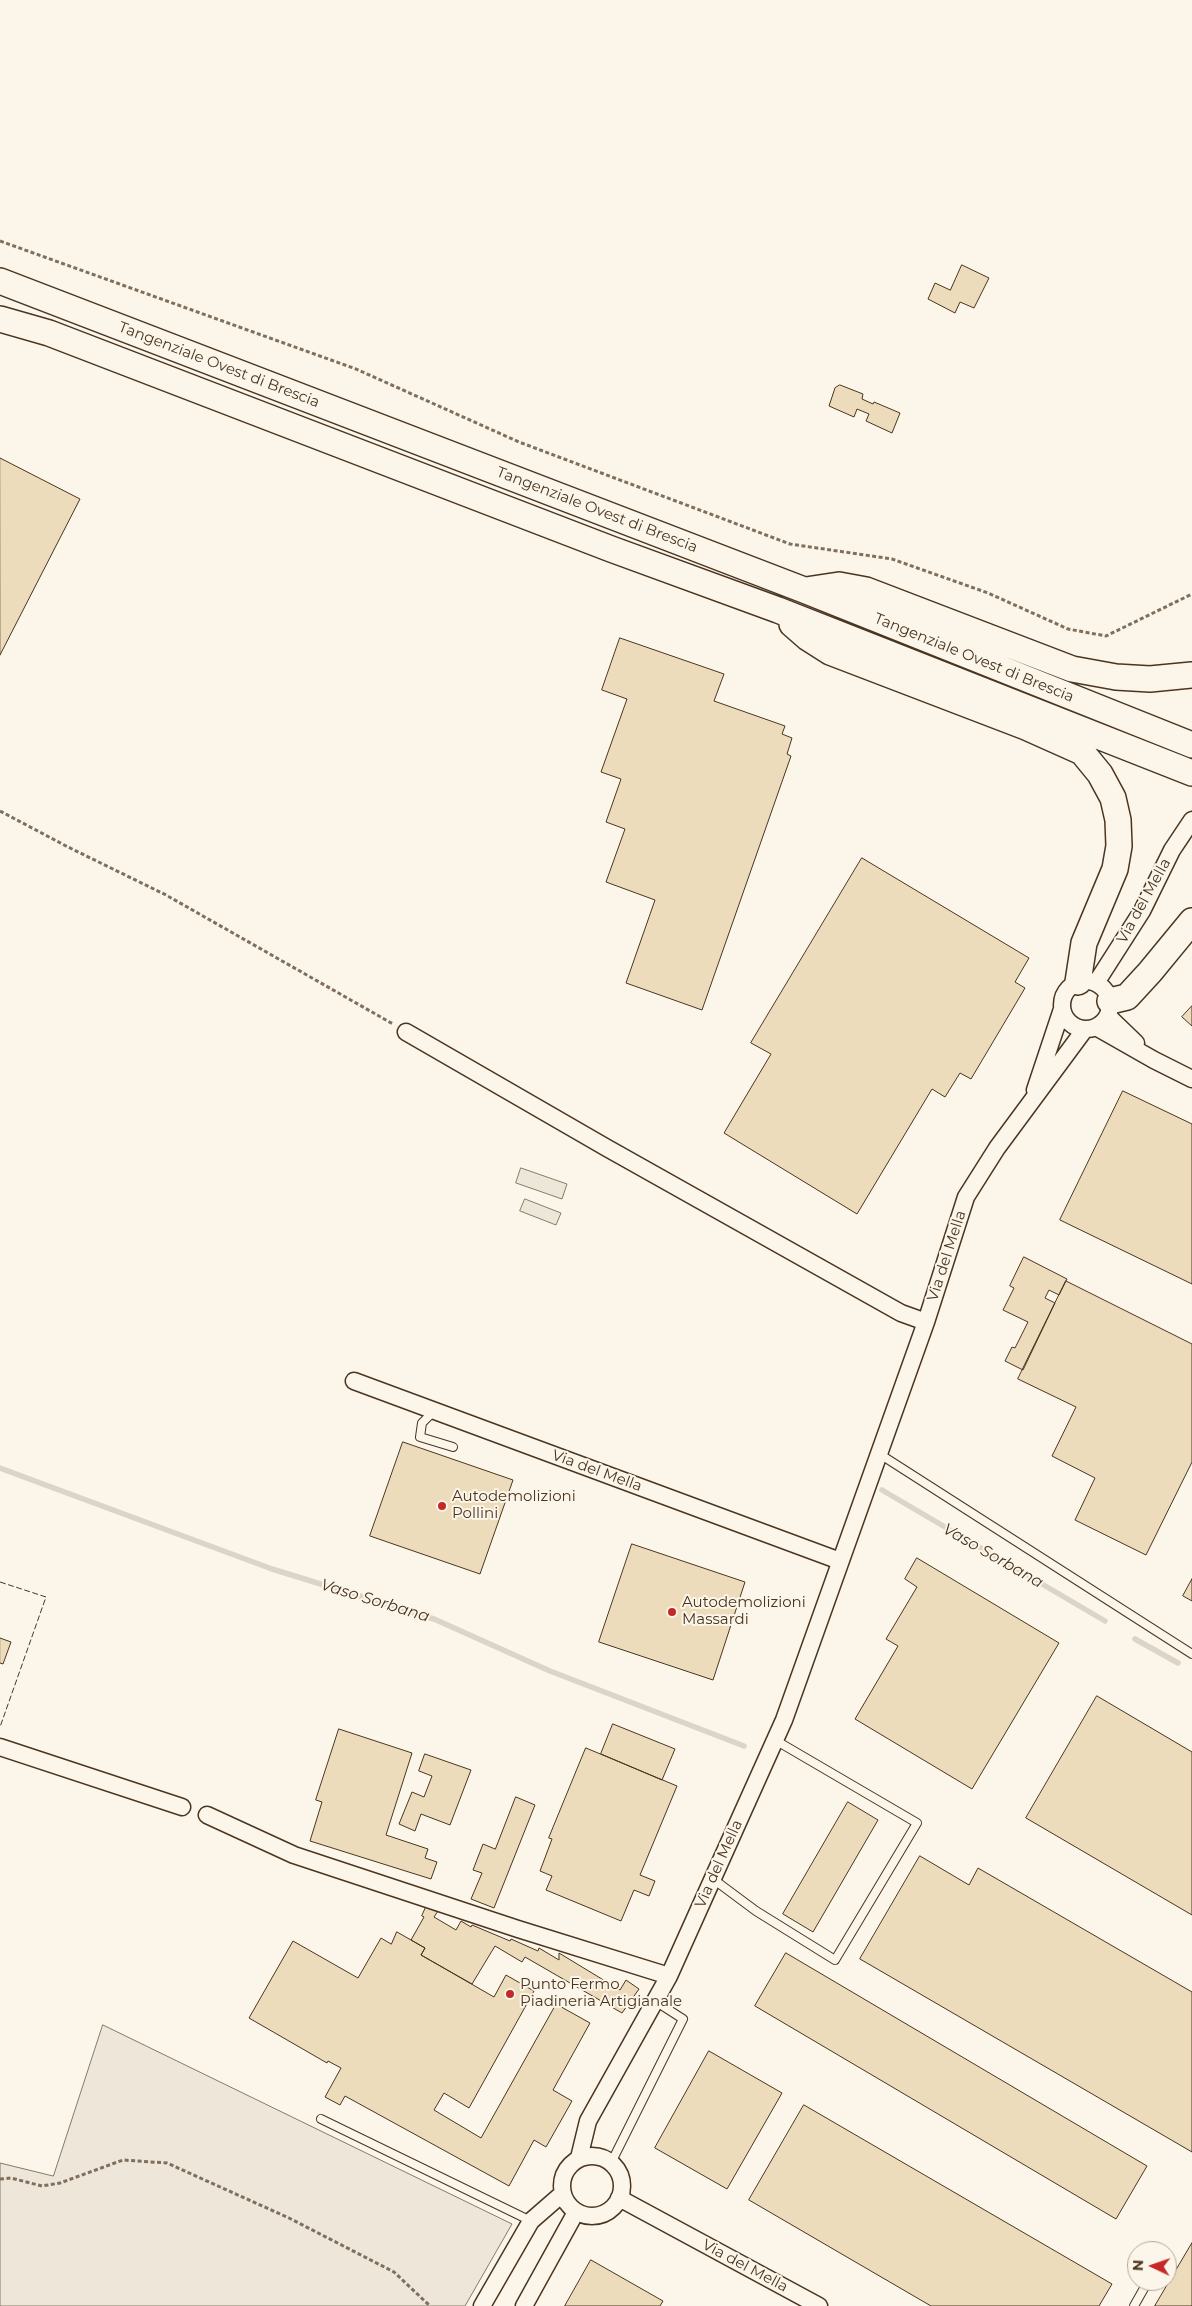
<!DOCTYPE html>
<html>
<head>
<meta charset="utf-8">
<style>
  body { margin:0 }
  #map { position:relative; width:1192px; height:2306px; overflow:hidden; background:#fbf6e9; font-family:Montserrat,sans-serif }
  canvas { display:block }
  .north { position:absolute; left:1127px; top:2241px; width:50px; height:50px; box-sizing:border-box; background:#fbf6e9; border:1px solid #b4a999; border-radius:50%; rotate:273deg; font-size:14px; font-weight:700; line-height:20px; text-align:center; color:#4a3520 }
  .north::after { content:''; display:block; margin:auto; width:18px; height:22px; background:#c62828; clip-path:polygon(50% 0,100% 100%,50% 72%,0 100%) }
</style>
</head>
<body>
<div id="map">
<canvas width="1192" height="2306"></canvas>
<div class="north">N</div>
</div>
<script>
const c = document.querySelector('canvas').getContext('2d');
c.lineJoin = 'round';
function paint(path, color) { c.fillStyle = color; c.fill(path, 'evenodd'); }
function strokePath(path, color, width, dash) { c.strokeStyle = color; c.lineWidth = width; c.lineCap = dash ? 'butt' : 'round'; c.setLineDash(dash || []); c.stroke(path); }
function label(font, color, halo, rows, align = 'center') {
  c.font = font + ' Montserrat,sans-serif'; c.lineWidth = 4; c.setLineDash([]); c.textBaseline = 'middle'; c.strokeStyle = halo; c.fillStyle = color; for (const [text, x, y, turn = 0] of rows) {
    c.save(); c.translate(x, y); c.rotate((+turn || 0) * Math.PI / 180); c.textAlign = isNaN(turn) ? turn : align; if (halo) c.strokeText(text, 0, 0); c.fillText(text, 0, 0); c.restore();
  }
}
const green = new Path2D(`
  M103,2025L512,2224L465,2306H0V2163L53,2176Z`);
paint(green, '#ede6d9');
strokePath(green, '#887966', 1);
const parking = new Path2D(`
  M521,1168L567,1184L562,1199L516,1183Z
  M525,1199L561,1213L556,1225L520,1211Z`);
paint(parking, '#ede7d9');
strokePath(parking, '#887966', 1);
strokePath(new Path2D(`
  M0,1468L272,1569L434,1619L550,1671L744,1746
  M882,1490L1105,1621
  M1135,1639L1178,1663`), '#dcd4c6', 5.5);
const building = new Path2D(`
  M962,265L989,278L974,308L960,302L955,313L928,299L935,283L950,290Z
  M840,385L863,394L862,399L873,404L874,402L900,413L892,433L866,421L869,414L857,409L854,417L829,406L835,388Z
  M0,458L80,499L0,655Z
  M620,638L724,674L714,701L785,726L782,734L792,738L787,754L791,756L702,1010L626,983L655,900L606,882L625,829L606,822L621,779L601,772L627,699L602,690Z
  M862,858L1029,958L1015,982L1025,988L971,1079L960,1073L945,1097L932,1089L857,1214L724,1133L771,1054L751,1043Z
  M1192,1006V1026L1182,1017Z
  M1123,1091L1192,1124V1284L1060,1220Z
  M1024,1257L1067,1279L1059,1295L1049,1290L1045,1298L1055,1303L1023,1370L1005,1361L1012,1347L1015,1348L1028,1322L1003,1310L1014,1288L1010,1286Z
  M1066,1281L1192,1344V1462L1146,1555L1075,1520L1095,1478L1052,1456L1076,1407L1018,1379Z
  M403,1442L513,1480L480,1574L370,1536Z
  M632,1544L745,1582L713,1680L599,1642Z
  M917,1558L1059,1643L972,1789L855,1719L898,1646L886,1639L917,1587L905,1579Z
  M1192,1579V1601L1183,1596Z
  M0,1638L11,1642L3,1664L0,1663Z
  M1097,1696L1192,1752V1915L1026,1818Z
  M613,1724L675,1749L662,1780L601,1754Z
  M339,1729L412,1753L386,1835L428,1849L425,1858L437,1862L431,1879L310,1841L322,1802L316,1800Z
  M586,1748L677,1786L640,1875L655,1881L649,1896L634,1890L621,1921L546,1890L552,1876L540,1871L552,1839L549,1838Z
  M425,1754L471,1770L450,1825L421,1814L415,1831L399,1824L412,1792L424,1797L432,1776L419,1771Z
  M516,1797L535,1805L494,1908L471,1899L482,1873L473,1870L483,1844L495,1849Z
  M848,1802L878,1820L813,1932L783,1914Z
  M920,1856L969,1885L978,1868L1192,1992V2152L860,1959Z
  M427,1905L438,1911L434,1917L456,1930L461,1921L471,1927L472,1925L510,1941L511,1939L538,1951L539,1948L559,1960V1953L620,1990L626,1980L639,1989L622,2013L525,1957L522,1962L495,1946L472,1984L421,1955L425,1948L411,1940L424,1917L422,1916Z
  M397,1932L425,1948L421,1955L494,1997L506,1975L534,1991L469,2108L444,2093L434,2110L481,2138L556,2004L590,2023L553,2090L572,2101L546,2147L534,2140L509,2186L345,2096L340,2105L325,2097L341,2068L328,2061L327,2063L249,2018L293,1941L358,1978L381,1938L391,1944Z
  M786,1953L1147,2166L1116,2219L755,2006Z
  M709,2051L782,2093L727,2189L655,2148Z
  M804,2105L1112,2284L1099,2306H931L749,2200Z
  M1192,2243V2306H1155Z
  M591,2260L663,2301L660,2306H565Z`);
paint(building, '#ecdcbc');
strokePath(building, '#4a3520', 1);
const service = new Path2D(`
  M434,1411L422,1423L420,1437L453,1447
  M878,1453L1192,1654
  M713,1879L756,1911L835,1960L917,1823L775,1740
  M321,2119L531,2221
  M611,2163L683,2019L655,2001
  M1134,2306L1147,2283`);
const minor = new Path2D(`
  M1062 1005a24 24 0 1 1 48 0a24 24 0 1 1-48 0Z
  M1096,983L1142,911L1172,850L1192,820
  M1108,1016L1136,1043
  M1096,1027L1154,1060L1192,1079
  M406,1032L607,1148L901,1313L926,1322
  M1035,1090L1062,1009
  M354,1381L840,1561
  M0,1747L182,1807
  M207,1815L294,1855L518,1929L669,1976
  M562 2186a30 30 0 1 1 60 0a30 30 0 1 1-60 0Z
  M579,2158L588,2121L669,1976L784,1720L926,1322L966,1197L997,1148L1085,1029
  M619,2198L819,2306
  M482,2306L531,2221L562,2194
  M524,2306L576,2212`);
const primary = new Path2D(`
  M0,281L804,590L1192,745
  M0,319L49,333L611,549L778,610L1192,773
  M806,590L839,585L866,590L1072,669L1116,677L1150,679L1192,675
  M792,624L808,638L830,652L1026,727L1082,752L1100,774L1113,798L1118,820L1119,846L1115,869L1084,943L1078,982
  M1110,1001L1127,997L1150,972L1192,921`);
strokePath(service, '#4a3520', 10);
strokePath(minor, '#4a3520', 19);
strokePath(primary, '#4a3520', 28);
strokePath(new Path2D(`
  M0,241L356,369L519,442L790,544L892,559L988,593L1068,629L1106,636L1192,594
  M0,811L68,847L166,895L393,1024
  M0,2179L11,2178L42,2186L60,2183L123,2160L167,2163L289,2218L394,2272L430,2306`), '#7f6f5c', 3, [4, 2.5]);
strokePath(service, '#fbf6e9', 8);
strokePath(minor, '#fbf6e9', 16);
strokePath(primary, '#fbf6e9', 25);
strokePath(new Path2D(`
  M0,1582L46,1597L0,1727`), '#4a3520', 1, [6, 2.5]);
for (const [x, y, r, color] of [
  [442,1506,5,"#c62828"],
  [672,1612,5,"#c62828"],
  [510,1994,5,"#c62828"]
]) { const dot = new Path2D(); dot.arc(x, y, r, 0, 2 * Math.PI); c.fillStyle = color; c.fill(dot); strokePath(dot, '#fbf6e9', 2); }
label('15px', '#4a3520', '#fbf6e9', [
  ["Tangenziale Ovest di Brescia",219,365,21],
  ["Tangenziale Ovest di Brescia",597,510,21],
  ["Tangenziale Ovest di Brescia",974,658,22],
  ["Via del Mella",1144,901,-61],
  ["Via del Mella",947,1256,-72],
  ["Via del Mella",597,1471,20],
  ["Via del Mella",719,1864,-66],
  ["Via del Mella",745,2266,28]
]);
label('15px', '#4a3520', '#fbf6e9', [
  ["Autodemolizioni",452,1497],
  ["Pollini",452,1514],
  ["Autodemolizioni",682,1603],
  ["Massardi",682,1620],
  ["Punto Fermo",520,1985],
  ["Piadineria Artigianale",520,2002]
], 'left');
label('italic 16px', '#4a3520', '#fbf6e9', [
  ["Vaso Sorbana",993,1556,30],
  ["Vaso Sorbana",375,1601,17]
]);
</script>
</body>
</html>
